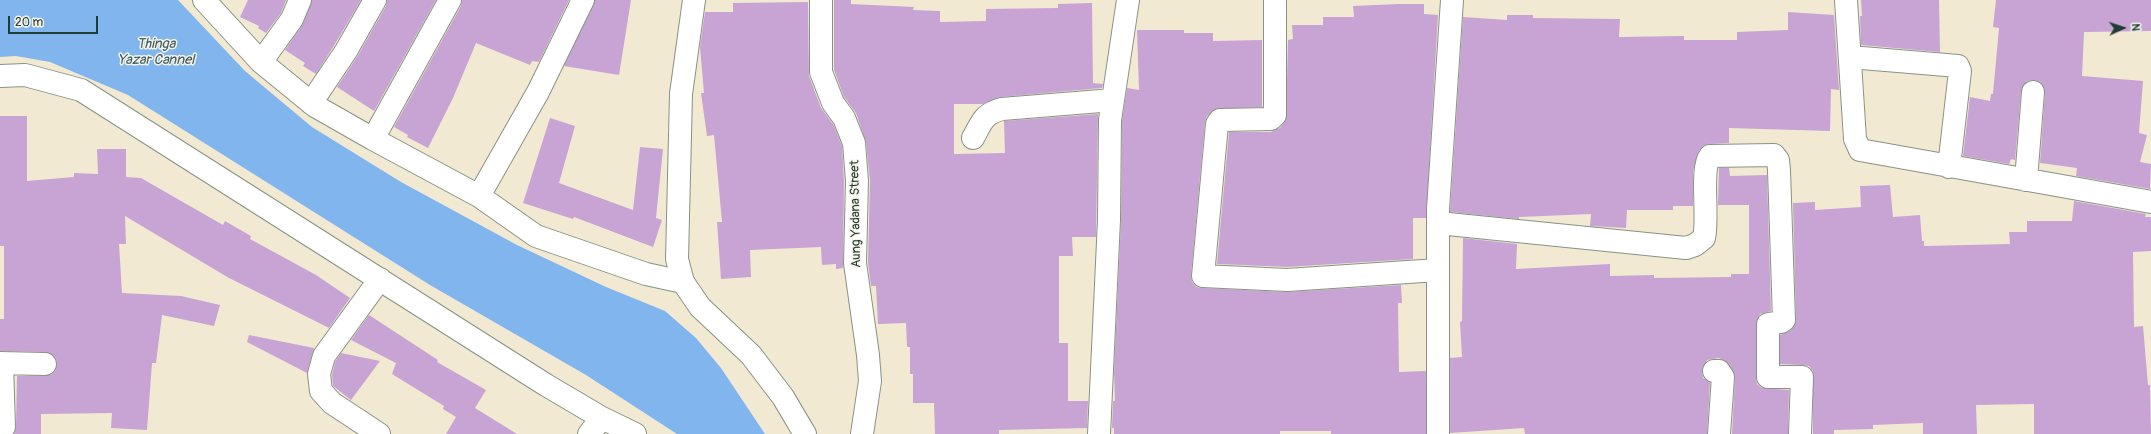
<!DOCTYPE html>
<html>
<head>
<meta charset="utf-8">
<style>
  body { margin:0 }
  #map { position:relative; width:2151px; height:434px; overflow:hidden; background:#f2e9d3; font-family:Pangolin,sans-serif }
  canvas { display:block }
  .north { position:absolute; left:2103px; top:8px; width:40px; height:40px; -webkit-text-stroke:3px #f7f3e8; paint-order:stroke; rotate:87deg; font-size:11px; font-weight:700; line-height:16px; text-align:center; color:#1f3d34 }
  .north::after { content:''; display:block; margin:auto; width:14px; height:18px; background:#1f3d34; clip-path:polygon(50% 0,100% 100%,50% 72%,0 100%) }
  .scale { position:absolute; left:8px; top:16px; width:90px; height:18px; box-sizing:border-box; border:2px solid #1f3d34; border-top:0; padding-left:5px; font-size:12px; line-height:14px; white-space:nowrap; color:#1f3d34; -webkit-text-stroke:3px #f7f3e8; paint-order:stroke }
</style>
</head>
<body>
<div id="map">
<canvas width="2151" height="434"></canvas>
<div class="north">N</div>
<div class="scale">20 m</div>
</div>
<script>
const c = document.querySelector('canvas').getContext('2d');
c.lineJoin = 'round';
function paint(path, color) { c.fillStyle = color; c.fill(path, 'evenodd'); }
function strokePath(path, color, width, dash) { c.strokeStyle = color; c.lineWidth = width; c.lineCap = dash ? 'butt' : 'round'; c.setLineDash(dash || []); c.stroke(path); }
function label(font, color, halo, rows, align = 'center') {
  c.font = font + ' Pangolin,sans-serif'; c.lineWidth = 3; c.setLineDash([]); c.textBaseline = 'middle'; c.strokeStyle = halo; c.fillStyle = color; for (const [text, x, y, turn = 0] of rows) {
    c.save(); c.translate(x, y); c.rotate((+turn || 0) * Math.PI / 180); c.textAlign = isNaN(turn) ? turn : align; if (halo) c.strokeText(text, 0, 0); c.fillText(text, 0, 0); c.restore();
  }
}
paint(new Path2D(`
  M0,0H178L245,71L312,127L401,182L517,245L606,287L665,311L696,338L721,368L765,434H677L586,375L430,285L128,95L50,62L16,56L0,57Z`), '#81b5ee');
paint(new Path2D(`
  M248,0H286L281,13L266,33L258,28L259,26L240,17Z
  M312,0H361L335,44L316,74L303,66L305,63L285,50L303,24Z
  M387,0H436L374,111L337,87L357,57L386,6Z
  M462,0H569L539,62L532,61L530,65L476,43L453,98L428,148L407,137L408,135L394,127L461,6Z
  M595,0H631L619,75L564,66Z
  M834,0H851V4L914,7L913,10L940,11V22L986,21V9L1058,8V4L1092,3L1093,83L1103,84L1102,88L1001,97L983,104H954V154L1005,153L1004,121L1098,114L1096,237H1072L1073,256H1059V343H1068V401H1088L1087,428L999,430V434H935L934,403H913V374H910V347H907L906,323L878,324L876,286H871L868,262L870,181L866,142L856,113L844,97L834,70Z
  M1861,0H1939L1940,52L1861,45L1860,16H1862Z
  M1996,0H2151V31L2084,32L2082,76L2143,81L2139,133L2147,135L2140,162L2151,164L2150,189L2076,176L2077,168L2040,163L2045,93L2040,82L2034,80L2027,81L2021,91L2015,160L2011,159L2009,164L1963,156L1970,97L1990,101L1991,94H1993L1999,28L1993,27Z
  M808,2L809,76L821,108L833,124L842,146L844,181L843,268L836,269V264L822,265L821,247L750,250L751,277L721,279L717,222H722L714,135L707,136L701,93H704L700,47L705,12H733V3Z
  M1398,4H1424V14L1438,15L1426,218H1413V259L1287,267L1217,264L1229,132H1271L1280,128L1286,120L1288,40L1293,39L1292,25H1323V17H1354L1353,6Z
  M1788,12L1834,15L1839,90L1831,89L1830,131L1729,128V143L1709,144L1703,146L1699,151L1693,171V206H1673V210H1627L1626,228L1590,226L1591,214L1519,217V219L1450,212L1463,17L1507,20V15H1533V18L1620,19L1619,37L1684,36V40H1737V32L1788,30Z
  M1137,30H1184V33H1213V41L1262,40V107L1215,109L1207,116L1205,122L1191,275L1192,282L1196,287L1202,288L1286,292L1401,285L1402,303H1398L1399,372L1426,371V434H1331V431H1280V434H1114V428H1112L1113,401H1115L1114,372L1121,221L1122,121L1127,88L1139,90Z
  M0,116H27V181L74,177V173L98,174L97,149H126V177L141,178L223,225L225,221L251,236L250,239L316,275L350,298L329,328L229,278L125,216L126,244H119L122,293L181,296L220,305L214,326L162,315L156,363H152L147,430L111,428L112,413L41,414V434H14L16,427L17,376L51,375L55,371L57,364L56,358L46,352L0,351V319H4V246H0Z
  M550,118L575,126L559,183L633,210L640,147L663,149L656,218L662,220L653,247L574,217L573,219L523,203Z
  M1719,168H1729L1730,176L1767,175L1771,311L1760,314L1756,324V377L1757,384L1762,388L1789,390L1788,434H1732L1735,377L1729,364L1719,358L1707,360L1702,371L1703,378L1710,382L1707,434H1525L1524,428L1450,433V358L1462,357L1460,322L1462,321L1463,238L1517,244L1516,269L1610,264V276L1654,275V278L1731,277V274H1749V205H1718Z
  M1890,185L1893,217L1920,215L1922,241H1924V246L2010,244L2009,232H2027V221H2072L2074,201L2146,214L2145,217H2151V251L2133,252L2134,327L2143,326L2148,385H2150L2151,434H2034V404L1976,405L1977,434H1923V423L1873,425V429L1834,430V434H1813V371L1809,366L1802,365L1780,364V335L1791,330L1796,320L1793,203L1815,202V210L1861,207L1860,186Z
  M369,315L438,360L437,362L486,390L475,408L517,434H446L456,417L443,409L444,406L392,374L396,363L351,340Z
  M249,335L314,348L307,373L247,342Z
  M341,353L380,361L351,400L333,386L332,375L335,362Z`), '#c7a4d4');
const street = new Path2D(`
  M204,0L261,62L315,106L373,139L479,196L536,236L646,274L683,282
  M694,0L681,94L677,259L683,282L700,307L751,355L783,397L805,434
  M821,0V72L833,103L844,118L854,143L857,181L855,263L868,355L870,381L862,434
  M1275,0V115L1271,119L1220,120L1217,124L1203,276L1287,280L1438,270
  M1846,0L1855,139L1860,150L2151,202
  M1850,57L1958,66L1960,71L1949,167
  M261,62L292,19L300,0
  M0,76L25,75L81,90L546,385L602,418L635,434
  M311,103L346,51L375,0
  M973,138C982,122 983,114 1002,109L1113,100
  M373,139L450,0
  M2026,180L2033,92
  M479,196L538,92L583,0
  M1438,223L1686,248L1695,245L1704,238C1709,218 1700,169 1710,156L1774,155L1778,160L1779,170L1784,320L1781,322L1768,324V377H1802L1800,434
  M0,363L45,364
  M1714,371H1719L1723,377L1719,434
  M0,432L4,427L2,363
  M379,434L332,403L321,391L319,374L324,356L380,279
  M589,434L602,418
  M1099,434L1109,220L1110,120L1128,0
  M1438,434V209L1452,0`);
strokePath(street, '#889384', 24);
strokePath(street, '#fff', 22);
label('13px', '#1f3d34', '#f7f3e8', [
  ["Aung Yadana Street",856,214,-91]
]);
label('italic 14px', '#385b62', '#f7f3e8', [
  ["Thinga",156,44],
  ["Yazar Cannel",156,60]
]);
</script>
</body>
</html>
